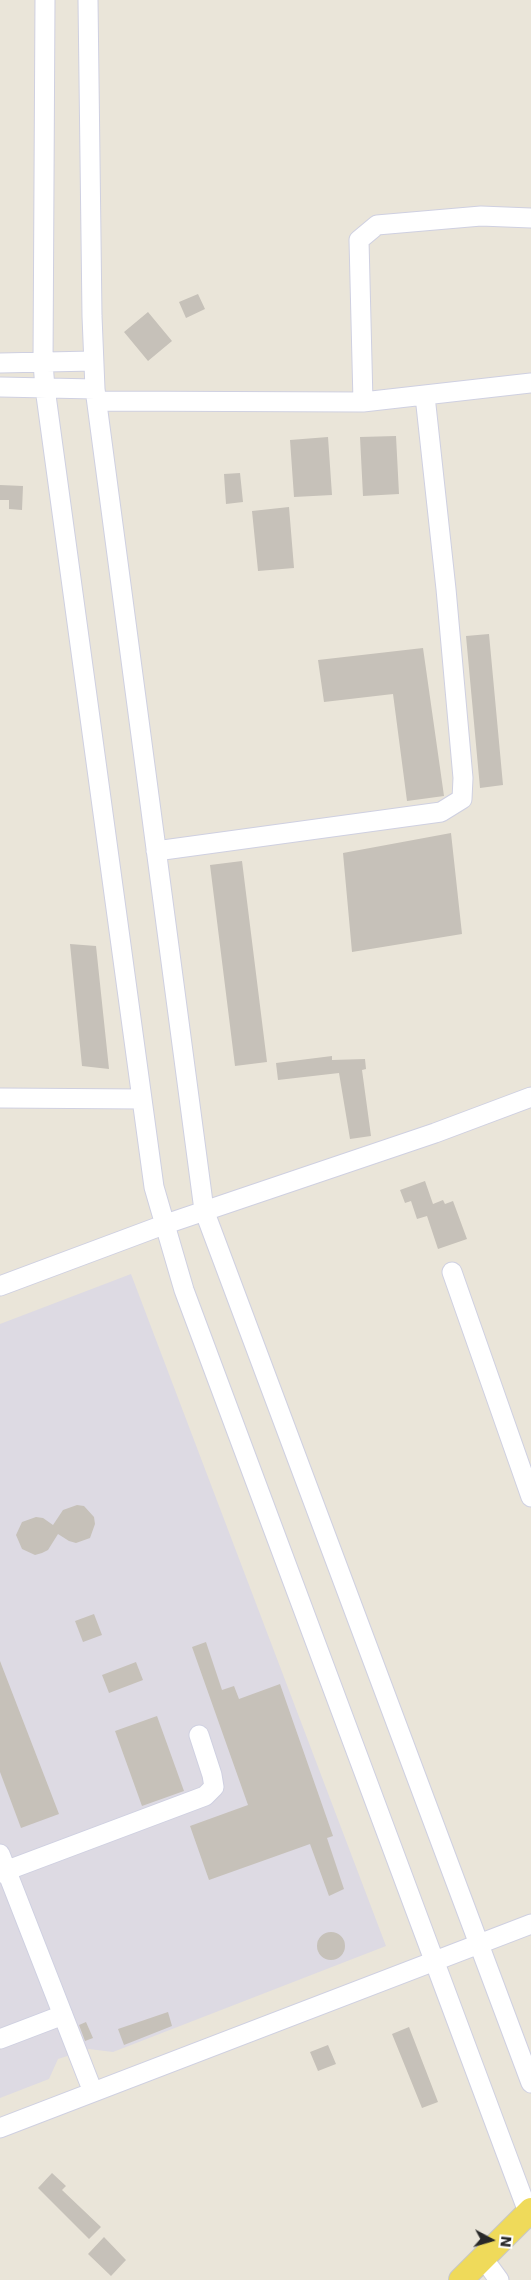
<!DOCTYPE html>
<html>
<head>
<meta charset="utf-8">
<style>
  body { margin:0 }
  #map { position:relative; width:531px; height:2280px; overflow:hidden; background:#eae5d9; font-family:"DejaVu Sans",sans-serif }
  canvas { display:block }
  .north { position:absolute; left:466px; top:2215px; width:50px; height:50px; -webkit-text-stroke:4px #fff; paint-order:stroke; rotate:96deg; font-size:14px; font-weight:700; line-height:20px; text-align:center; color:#282828 }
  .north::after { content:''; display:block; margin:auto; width:18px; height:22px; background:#282828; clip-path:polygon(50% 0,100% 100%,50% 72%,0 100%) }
</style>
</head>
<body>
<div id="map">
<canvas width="531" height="2280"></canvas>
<div class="north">N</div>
</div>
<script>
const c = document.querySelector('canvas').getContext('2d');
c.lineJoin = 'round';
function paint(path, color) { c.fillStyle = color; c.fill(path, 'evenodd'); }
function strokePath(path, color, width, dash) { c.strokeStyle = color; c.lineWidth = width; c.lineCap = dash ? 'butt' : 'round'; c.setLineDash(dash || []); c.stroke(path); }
paint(new Path2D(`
  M131,1274L386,1946L113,2052L89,2049L58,2059L49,2079L0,2098V1324Z`), '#dddae3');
paint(new Path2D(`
  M198,294L205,309L186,318L179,302Z
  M148,312L172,341L148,361L124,332Z
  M396,436L399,494L363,496L360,437Z
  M328,437L332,495L294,497L290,440Z
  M240,473L243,502L226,504L224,474Z
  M0,485L23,486L22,510L9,509V500H0Z
  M289,507L294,568L258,571L252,511Z
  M489,634L503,785L480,788L466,636Z
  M423,648L444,796L407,801L393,694L324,702L318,660Z
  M451,833L462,934L352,952L343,853Z
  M242,861L267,1062L235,1066L210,865Z
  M70,944L96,946L109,1069L82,1066Z
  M332,1056V1060L365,1059L366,1069L362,1070L371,1136L350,1139L339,1073L278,1080L276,1063Z
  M425,1181L433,1204L443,1200L445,1204L453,1201L467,1239L438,1249L427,1216L417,1219L411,1201L405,1203L400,1190Z
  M77,1505L84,1506L94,1517L95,1524L90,1538L76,1543L69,1541L58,1534L48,1550L42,1553L35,1555L22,1549L16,1535L22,1522L36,1517L43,1518L53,1525L63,1510Z
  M94,1614L102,1635L83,1642L75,1621Z
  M206,1642L222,1690L234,1686L239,1699L280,1684L333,1836L327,1838L344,1889L329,1896L310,1844L209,1880L190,1826L248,1805L192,1647Z
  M0,1661L59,1814L21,1828L0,1772Z
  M136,1662L143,1680L109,1693L102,1675Z
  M157,1716L184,1791L142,1806L115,1731Z
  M317 1946a14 14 0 1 1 28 0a14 14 0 1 1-28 0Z
  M168,2012L172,2026L124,2045L118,2029Z
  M86,2022L93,2038L85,2041L79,2025Z
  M409,2027L438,2102L422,2108L392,2034Z
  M328,2045L336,2064L318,2071L310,2052Z
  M52,2173L66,2186L62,2190L101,2227L89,2239L38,2188Z
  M104,2237L126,2260L111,2276L88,2254Z`), '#c6c1b9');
const minor = new Path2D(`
  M45,0L43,363L45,388L154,1187L184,1290L528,2212
  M88,0L92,316L95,389L204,1210L531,2083
  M0,363L93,361
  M0,387L95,389
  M97,401L363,402L531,383
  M363,402L359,240L377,225L481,216L531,218
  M156,851L441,812L462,799L463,778L446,589L425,396
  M0,1098L142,1099
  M452,1272L531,1497
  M0,1286L166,1224L435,1133L531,1097
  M0,1854L93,2092
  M0,1873L205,1796L214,1787L212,1775L199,1735
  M0,2039L63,2015
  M0,2128L531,1924
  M483,2258L499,2280`);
const major = new Path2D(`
  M461,2280L531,2210`);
strokePath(minor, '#cfd0e1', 21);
strokePath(major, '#c7c7c7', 26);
strokePath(minor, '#fff', 19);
strokePath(major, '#efda5a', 24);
</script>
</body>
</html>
